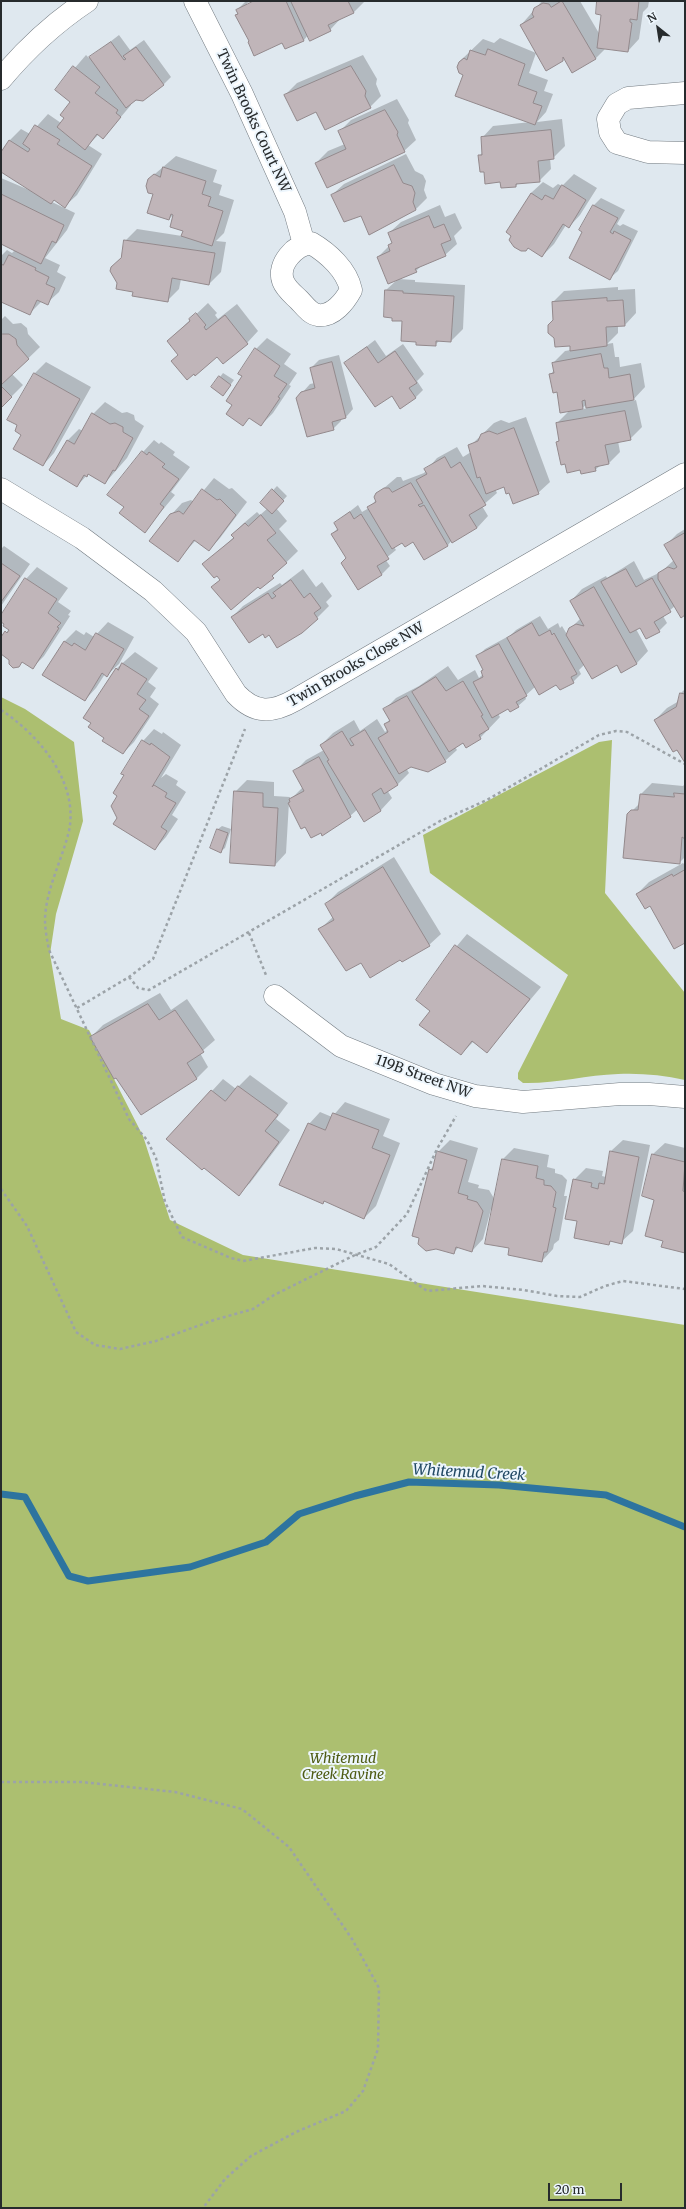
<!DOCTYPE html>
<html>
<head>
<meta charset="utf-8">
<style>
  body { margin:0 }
  #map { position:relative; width:686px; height:2209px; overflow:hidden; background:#dfe8ef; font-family:Merriweather,serif }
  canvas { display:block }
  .frame { position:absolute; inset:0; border:2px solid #272b2d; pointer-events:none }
  .north { position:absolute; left:638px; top:8px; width:40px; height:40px; -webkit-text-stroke:3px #edf6fd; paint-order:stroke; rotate:330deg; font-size:11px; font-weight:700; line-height:16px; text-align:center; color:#272b2d }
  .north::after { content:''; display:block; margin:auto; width:14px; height:18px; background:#272b2d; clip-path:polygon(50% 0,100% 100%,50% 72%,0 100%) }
  .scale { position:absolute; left:548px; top:2183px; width:74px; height:18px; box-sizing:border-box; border:2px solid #272b2d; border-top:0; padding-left:5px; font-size:12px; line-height:14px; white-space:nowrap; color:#272b2d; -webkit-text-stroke:3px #edf6fd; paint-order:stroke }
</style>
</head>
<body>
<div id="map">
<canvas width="686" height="2209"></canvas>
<div class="frame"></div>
<div class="north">N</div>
<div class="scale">20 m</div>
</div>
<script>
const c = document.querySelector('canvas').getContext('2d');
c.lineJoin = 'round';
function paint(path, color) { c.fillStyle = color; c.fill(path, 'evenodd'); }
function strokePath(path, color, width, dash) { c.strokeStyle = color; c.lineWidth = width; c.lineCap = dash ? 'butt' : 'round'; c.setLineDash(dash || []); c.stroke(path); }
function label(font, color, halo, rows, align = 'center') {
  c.font = font + ' Merriweather,serif'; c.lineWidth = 4; c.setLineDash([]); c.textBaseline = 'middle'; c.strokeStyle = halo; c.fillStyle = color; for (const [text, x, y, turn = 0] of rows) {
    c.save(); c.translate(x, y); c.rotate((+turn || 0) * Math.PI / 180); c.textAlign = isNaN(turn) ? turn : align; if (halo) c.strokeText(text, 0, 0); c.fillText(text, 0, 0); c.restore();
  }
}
paint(new Path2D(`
  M1,697L25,709L74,742L83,821L56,914L50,954L61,1019L89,1030L143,1136L170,1220L243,1255L685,1325V2208H1Z
  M612,740L605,893L685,993V1080C663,1075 640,1073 618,1074C586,1075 554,1084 523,1083L518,1079V1073L568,975L430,873L423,835L599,742Z`), '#acbf70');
paint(new Path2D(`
  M246,1H253L247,3V6L257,1H365L353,13L341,18L330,30L308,35L304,40L285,48L282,42L250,41L237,15V10Z
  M542,1H580L600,35L603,15L598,1H649L648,7L643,12L639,39L628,51L606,48L595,59L564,58L562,60L521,25Z
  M119,35L130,50L144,40L171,77L163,85L130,104L131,105L103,138L99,134L88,145L102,154L77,195L65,206L55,199L52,202L75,213L67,230L45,258L60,265L57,272L66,277L59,292L47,303L42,301L29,314L1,301V256L7,250L12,253L15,250L1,243V178L34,192L1,171V154L10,140L21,129L30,134L48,114L61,123L71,102L56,90L86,55L89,58Z
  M500,38L536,53L529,73L548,80L544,91L553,94L546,112L537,122L562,119L565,146L553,158H550L551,169L539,181L519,182L516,186L501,181L485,171L479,156L483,152L482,138L493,126L531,122L464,74L459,62L483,39L494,43Z
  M363,55L377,79L376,84L381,96L370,107L316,110L285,95L297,83Z
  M397,99L409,120L408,123L416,140L404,151L316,163L328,151L345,144L339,132L351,120Z
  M406,154L415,171L423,175L426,181L424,190L427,198L416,209L370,233L361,215L332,195L344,184Z
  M176,156L217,170L213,182L222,185L219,195L234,200L224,233L216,241L226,242L221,272L209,284L181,279L179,289L167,301L134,291L118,283L112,267L123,256L125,241L137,229L182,236L184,231L175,213L169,219L149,179Z
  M574,174L597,188L580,215L569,227L566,225L554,244L542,256L507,232L531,193L543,182L553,188L558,184L562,186Z
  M601,198L625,210L617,224L620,226L623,224L638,231L618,271L610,278L584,231L594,205Z
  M440,205L445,217L455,213L462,228L454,236L457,244L445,255L422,265L416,271L398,279L415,280V282L465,285L463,329L451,341L440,340L435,345L417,341L403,320L386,290L398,279L378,257L393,242L389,233L401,222Z
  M618,287V290L635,289L636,313L625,325H618V333L607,344L613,343L615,357H619L620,367L641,363L645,387L632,401L636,400L642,427L630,439L618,441L620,452L609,463L601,465L595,470L581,469L557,442L560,439L557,423L570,410L557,391L551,374L554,370L553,363L565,351L571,350V345L554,320L553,302L564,291ZM587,404V408L580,410Z
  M208,303L217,313L215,315L218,319L237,304L258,331L247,343L217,356L179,354L168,341Z
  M5,316L13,324L21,323L27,328L28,334L40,347L12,374L23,385L1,407V320Z
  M267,338L291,354L284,364L297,373L289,385L291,386L273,413L261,425L250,417L243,424L233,405L256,349Z
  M375,340L386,356L403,344L424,374L417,381L423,390L415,398L392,394L345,363Z
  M339,355L353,409L346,417L341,419V421L333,429L302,393L310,384L315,383L311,368L319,360Z
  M46,362L91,387L54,453L43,465L19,425L9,419L35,373Z
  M223,373L234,380L226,391L220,377Z
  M105,402L122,413L127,412L134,415L135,420L144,426L127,458L105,483L88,474L77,486L50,469L68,440L79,429L83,431L93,414Z
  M526,417L550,482L538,493L510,492L504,485L495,489L497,493L482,506L488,516L477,528L452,540L448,545L414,541L403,542L394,547L396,550L385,559L390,566L382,574L359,589L347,559L332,534L338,528L335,523L358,505L362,512L369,508L376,500L377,494L397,477H401L403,481L424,473L437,458L457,447L463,457L471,452L470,446L494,423L501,420L509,423Z
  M154,440L159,444L161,442L175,452L173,455L190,467L171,492L175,495L144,532L143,452Z
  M214,478L229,489L232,488L247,502L220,538L209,550L196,540L177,561L171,515L182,503L191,500L194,502Z
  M277,486L287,496L276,508L287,521L279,529L298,551L260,588L258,586L213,587L221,579L204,564L234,537L232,535L244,523L257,512L260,515L268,508L262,502Z
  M685,529V614L675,606L663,616L667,623L659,631L640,627L636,629L648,651L637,663L621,672L617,664L584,665L579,670L581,674L573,682L536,686L525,696L526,699L518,706L509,708L498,714L500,717L480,738L463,742L455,747L457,750L445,761L410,766L406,768L409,773L398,784L387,790L392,798L381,810L364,820L358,809L350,816L321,832L305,825L301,828L289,802L286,853L275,865L235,792L247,780L274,782V796L290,797L289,801L303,787L294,772L306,760L324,750L321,745L333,733L354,720L360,731L377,719L385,732L388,729L385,725L390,719L384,710L396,698L419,686L448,666L458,680L475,670L479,678L483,674L484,669L477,657L485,649L507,637L508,638L516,630L540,616L548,629L558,623L560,628L562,626L568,636L570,629L581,618L571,601L582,589L606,576L607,578L634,561L644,580L661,572L674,560L665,546L677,534Z
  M4,546L30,564L1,606V549Z
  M37,567L68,588L58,602L71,611L68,615L70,616L44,656L32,668L23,661L19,666L1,653V639L9,629L1,621V616L26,579Z
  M303,569L316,587L322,582L332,596L326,602L329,606L313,622L269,634L263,633L232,617L243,606L280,583L282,585Z
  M108,622L134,637L119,664L107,675L105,674L96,688L85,700L64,642L76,630L84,635L86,632L94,637Z
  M135,652L158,668L148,682L156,688L150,697L159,704L134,742L123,753L116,669Z
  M685,689V762L655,720L667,708L679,701L681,693Z
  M154,729L162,734L163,732L181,745L161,778L166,774L178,781L176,785L186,792L172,815L178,819L166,837L155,849L118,818L119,795L125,775L123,774L143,741Z
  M652,783L683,786L685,784V857L679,863L628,815L640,803L641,794Z
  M222,826L231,829L225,848L221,851L211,848L218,829Z
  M394,857L441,934L429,945L401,958L320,929L333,917L326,904L338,892Z
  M683,863L685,865V942L651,905L637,894L649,882Z
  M467,934L541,987L487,1051L473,1042L461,1054L432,1011L438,972L436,971Z
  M160,993L171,1010L187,999L215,1040L200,1053L208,1067L197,1078L141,1113L91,1037L103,1025Z
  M250,1075L288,1103L276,1119L290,1130L250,1183L238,1194L168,1139L223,1079L236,1089Z
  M345,1102L390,1119L383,1136L400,1143L376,1206L364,1218L325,1201L323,1203L280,1184L309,1124L320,1112L332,1117Z
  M450,1140L478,1148L468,1182L479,1185L478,1188L489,1190L495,1200L502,1160L514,1148L549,1155L547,1167L555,1169V1173L562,1175L567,1180L564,1196H567L559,1240L554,1244L553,1249L542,1261L511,1248L491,1209L483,1239L472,1251L459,1247L453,1253L430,1170L434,1166L438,1152Z
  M623,1140L650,1145L633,1231L621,1242L612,1240L608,1244L578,1221L574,1180L586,1168L603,1171L602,1176L606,1177L611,1151Z
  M665,1143L685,1148V1252L664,1241L655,1199L653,1154Z`), '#0003');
strokePath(new Path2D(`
  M1,1494L25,1497L69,1576L88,1581L190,1567L266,1542L299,1514L355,1496L409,1482L499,1485L606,1495L685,1527`), '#2d749f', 7);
const building = new Path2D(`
  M254,1H286L304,41L285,49L282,43L254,56L248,42L249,41L235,15L238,14L236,10Z
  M291,1H348L354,13L328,25L331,31L310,41Z
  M562,1L596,59L572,73L563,57V61L546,71L520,25L534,17L532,14L534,8L543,3L549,4L551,7Z
  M597,1H639L637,20L630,19V22L632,23L628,52L597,48L601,15L596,14Z
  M111,42L124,60L126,59L123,56L136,47L164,85L143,101L136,100L126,108L89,57Z
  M488,49L525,64L518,85L537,92L533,103L542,106L535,125L455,96L463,75L459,73L457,67L459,62L464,58L467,60L470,50L485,55Z
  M73,66L100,87L95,93L118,110L116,113L121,117L103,139L97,134L85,150L57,127L64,118L60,115L70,102L55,90Z
  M351,66L366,91L365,96L371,108L325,130L316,112L297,121L284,95Z
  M385,110L398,132L397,135L405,152L327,188L315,163L346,149L338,131Z
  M35,125L60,140L57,144L92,166L65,208L54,200L51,204L1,172V152L9,140L28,152L30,149L23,144Z
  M551,130L554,159L538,161L540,182L516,184V187L501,188L500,182L485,184L484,172H480L478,155H482L481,137Z
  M394,165L403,183L412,186L415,193L413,202L416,210L369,235L361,216L344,222L331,195Z
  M163,167L206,181L202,194L211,197L208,206L223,211L212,246L181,236L183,231L170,227L173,215L171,214L169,220L147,213L153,194L148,193L146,186L148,179L154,174L160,177Z
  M562,185L586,200L569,228L563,224L542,257L528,248L526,251H521L514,247L509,240L511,236L506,232L531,193L542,200L545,195L553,199Z
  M1,194L64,225L56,243L52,241L41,264L1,244Z
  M593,205L618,218L610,232L613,234L614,231L631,240L610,280L569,258L582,232L579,230Z
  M429,216L434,228L444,224L451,240L441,244L446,256L415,269L417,272L388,284L377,257L390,251L388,245L392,243L388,233Z
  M124,240L215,253L209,285L172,278L168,302L132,296L133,292L116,289L117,283L110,271L111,267L121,258Z
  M9,255L36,268L35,270L49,277L46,284L55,288L48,305L37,300L30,315L1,302V264L3,265Z
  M385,290L403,291V293L454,296L451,342L436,341V346L416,345V342L401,341L402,321H392V318L384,317Z
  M607,298V301L623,300L625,326L606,327L607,346L570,351V346L555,347L554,338L548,333V325L553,320L552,302Z
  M196,313L206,325L204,327L206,330L225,315L248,344L223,364L217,357L195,376L194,374L187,380L171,361L178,355L167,341L190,321L189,319Z
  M3,334H9L16,339L17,345L29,359L1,385V335Z
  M367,347L378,363L395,351L417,383L409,388L416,398L400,409L392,396L375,407L344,363Z
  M255,348L280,366L274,376L287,384L278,397L280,398L261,426L249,418L243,426L226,414L232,405L226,401L242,376L238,374Z
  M601,354L604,368H608L609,378L630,374L634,400L586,408L585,400L582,401L583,409L560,413L557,392L553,393L549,374L554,373L552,363Z
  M332,362L346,418L332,422L334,430L307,437L296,398L301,392L315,388L310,368Z
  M34,373L80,399L43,466L13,449L21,435L15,431L17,425L7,420Z
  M219,376L231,385L223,396L211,387Z
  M1,386L12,397L1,408Z
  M625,411L631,440L605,445L609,464L595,467L596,471L581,474L580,470L567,473L565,464L561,465L556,442L559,441L556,423Z
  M92,413L110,424L115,423L123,427V432L133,438L115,471L113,470L105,484L88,474L87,477L84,475L77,487L49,470L67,440L74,444Z
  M514,428L539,494L513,504L509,493L506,494L504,487L486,494L480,477L477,478L468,445L478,441L481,434L489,431L497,434Z
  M142,451L147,455L149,452L165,464L162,467L179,479L160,504L164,507L145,533L119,513L124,507L107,495Z
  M445,457L451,468L460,462L486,505L469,515L477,528L452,543L416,480L427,474L424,469Z
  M411,483L423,503L418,505L420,507L424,505L448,546L424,560L413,542L405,547L402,543L392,549L367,507L376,502L374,497L376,493L384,488H389L392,492Z
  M202,489L217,500L220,499L236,515L209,551L194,540L178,562L149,541L170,514L179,511L183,514Z
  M272,489L284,501L272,514L260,503Z
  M350,512L354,519L361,514L389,559L377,566L382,575L358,590L341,563L346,558L331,534L338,530L334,523Z
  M261,515L276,533L267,540L287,563L272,576L274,578L260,589L258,587L231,610L211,587L220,580L217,576L214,578L202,564L234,538L231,535L245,523L248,526Z
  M685,533V615L681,618L658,579V573L668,567L674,569L677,567L664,545Z
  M1,563L20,576L1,602Z
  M626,569L636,587L652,578L671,612L654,622L660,632L646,639L640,628L630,633L601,582Z
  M25,578L57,599L48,613L61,623L57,627L59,628L33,669L22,662L19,667L13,668L9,664V660L1,654V637L5,631L7,633L9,630L3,626L4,624L1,622V615Z
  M291,580L304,598L310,593L321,608L314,613L318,619L302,633L277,648L269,635L265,638L263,634L249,643L231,617L268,593L272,599L276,596L273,593Z
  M594,587L637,664L621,673L617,665L592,679L566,635L569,628L576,624L584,626L570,601Z
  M532,623L539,636L550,630L552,635L554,633L577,674L571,677L574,683L560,690L556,685L539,695L507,638Z
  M96,633L124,649L107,677L102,673L85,701L42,675L64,641L72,646L74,643L85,650Z
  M499,644L527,696L516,702L519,707L510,712L508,709L492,718L473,682L483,677L481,671L483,670L476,656Z
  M122,663L147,679L137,694L146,700L139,709L149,716L123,754L102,741L104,738L88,727L91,723L83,718L116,668L118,670Z
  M436,677L446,691L463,681L483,715L481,716L489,729L479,735L481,739L466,748L463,743L449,752L412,692Z
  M680,693L685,694V763L677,750L673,752L654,720L676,707Z
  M407,696L446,762L428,772L411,767L399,774L378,738L388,732L384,724L390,721L383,709Z
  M365,730L398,785L384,794L381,788L372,794L381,811L364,822L327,761L329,760L320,745L342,731L351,746L354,745L350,739Z
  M142,740L150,745L151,743L170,757L152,787L154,785L167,793L165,797L176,803L161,827L167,831L155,850L113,824L117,818L111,806L117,796L113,793L124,775L121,774Z
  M319,757L351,817L322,836L321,833L311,838L305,827L301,829L288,803L290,802L289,799L304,791L293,771Z
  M234,791L263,793V807L278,808L275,866L230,863Z
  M674,793L685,794V839L682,837L680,864L623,858L627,814L631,810H638L640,794L674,797Z
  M217,829L228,833L221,853L210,848Z
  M383,867L430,946L402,962L400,960L370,978L361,963L346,971L318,929L334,920L325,904Z
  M685,870V943L674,949L650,906L645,909L636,894L672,874L673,876Z
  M455,945L530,999L487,1053L472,1041L461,1055L419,1025L430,1011L416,1000Z
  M148,1004L159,1020L175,1010L204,1052L187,1063L197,1079L141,1115L116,1078L114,1079L90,1037Z
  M238,1086L278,1115L265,1131L279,1142L239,1196L204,1168L202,1170L166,1139L211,1090L225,1101Z
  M333,1113L379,1130L372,1148L390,1155L364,1219L324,1201L323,1204L279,1185L308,1123L325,1130Z
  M437,1151L467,1160L458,1193L468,1196L467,1199L477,1202L483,1211L472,1252L456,1247L454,1254L436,1249L426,1251L418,1244L419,1238L412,1236L429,1169L432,1170Z
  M610,1151L639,1157L622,1244L610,1241L609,1245L574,1238L577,1221L565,1219L573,1179L592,1183L591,1187L598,1189L599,1183L604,1184Z
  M652,1154L685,1162L683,1191L685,1192V1253L661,1247L663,1241L645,1236L654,1200L642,1196Z
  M502,1159L538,1166L536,1178L544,1180V1185L551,1186L556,1192L553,1207L556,1208L547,1252H544L542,1262L508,1255L509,1248L485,1244Z`);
paint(building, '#c0b5b9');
strokePath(building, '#93898c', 1);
const minor = new Path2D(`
  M195,1L242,94L295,212L304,244
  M1,79C26,49 54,23 87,1
  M685,153L648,152L617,143L610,132L608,119L617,104L628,98L685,93
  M311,243C328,253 347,270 351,290C345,301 333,317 318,315C310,314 304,305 299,300C293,294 286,289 283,281C277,264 295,245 311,243Z
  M1,489L82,538L153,591L196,632L236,694C255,714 272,713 295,700L685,474
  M275,996L341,1046L434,1084L475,1096L523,1102L620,1094H649L685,1097`);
strokePath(minor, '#727a80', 23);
strokePath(new Path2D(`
  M1,710C39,735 79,782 69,831C62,860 46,889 45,919C45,929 47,940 49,950L129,1119L147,1140L156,1158L165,1202L182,1237L231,1258L243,1261L315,1248L336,1249L389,1264L427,1291L482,1286L524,1290L557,1296L580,1297L605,1286L623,1281L685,1289
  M249,933L266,975
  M129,977L138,988L149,990L440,821L487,800L599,735L616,731L627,732L685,764
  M77,1008L129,977L153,959L245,729
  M1,1189L27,1226L76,1332L95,1345L120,1349L156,1341L214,1320L253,1309L274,1295L355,1255L376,1247L407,1214L437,1149L456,1116
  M1,1782H82L175,1792L242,1809L289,1847L352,1939L379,1988L378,2049L363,2091L346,2111L296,2132L251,2156L225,2179L203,2208`), '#9ca3a8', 2.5, [3, 3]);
strokePath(minor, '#fff', 22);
label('14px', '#272b2d', '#edf6fd', [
  ["Twin Brooks Court NW",253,121,65],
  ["Twin Brooks Close NW",356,665,-30],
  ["119B Street NW",423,1077,20]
]);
label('italic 14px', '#4e5b13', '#edf6fd', [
  ["Whitemud",343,1759],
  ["Creek Ravine",343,1775]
]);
label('italic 15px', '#234a65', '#edf6fd', [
  ["Whitemud Creek",469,1473,3]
]);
</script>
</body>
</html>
